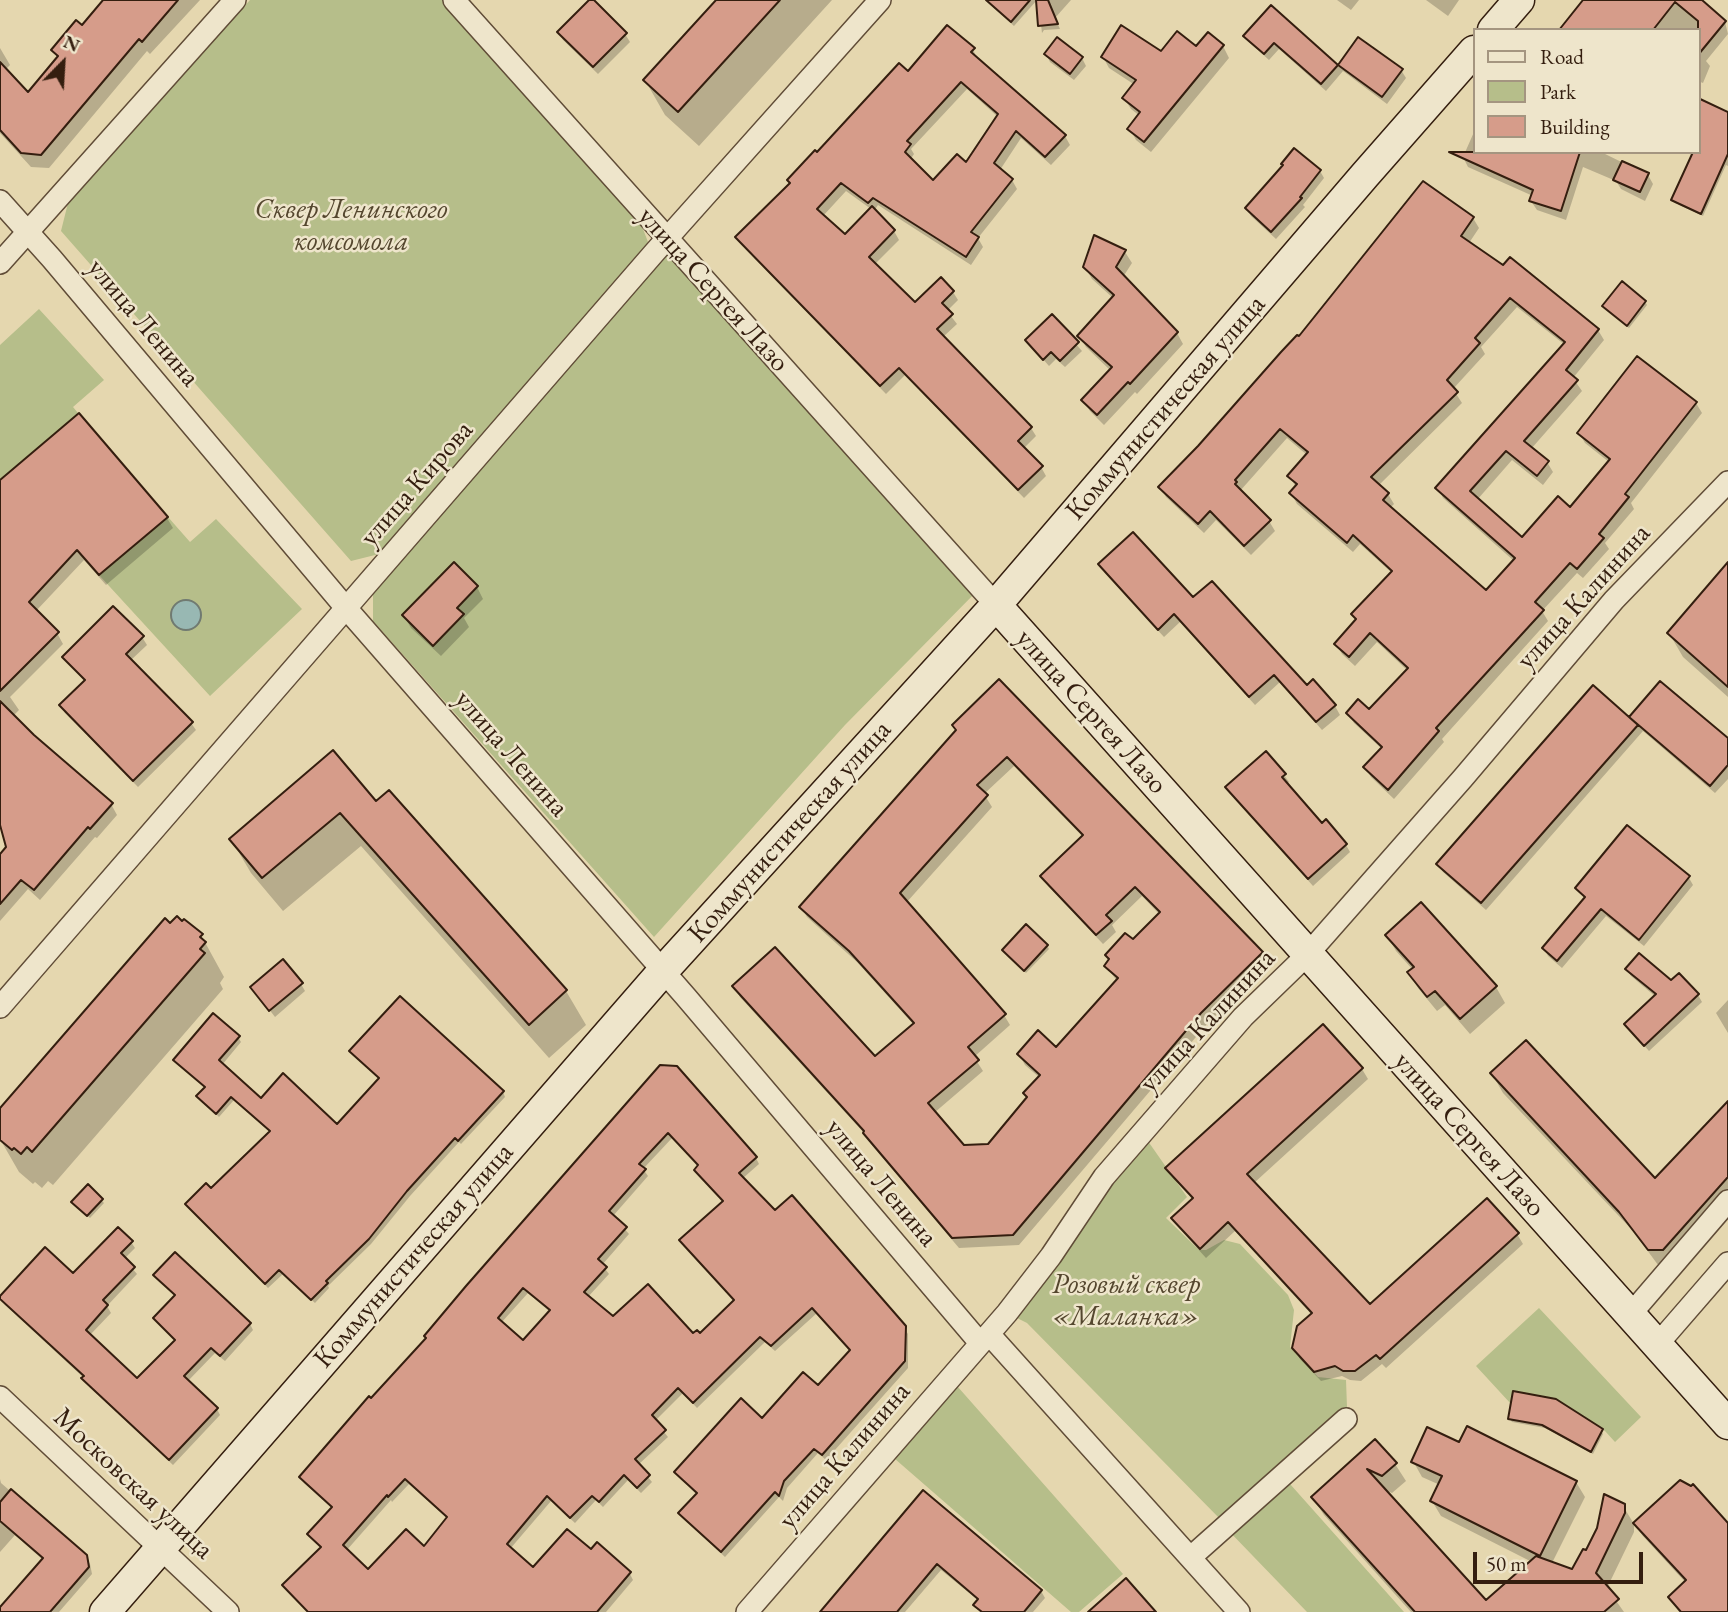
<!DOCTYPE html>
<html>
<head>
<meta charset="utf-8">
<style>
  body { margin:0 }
  #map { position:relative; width:1728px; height:1612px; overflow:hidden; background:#e5d7af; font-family:"EB Garamond",serif }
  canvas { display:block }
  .legend { position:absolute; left:1473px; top:28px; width:228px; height:126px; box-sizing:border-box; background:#eee5cb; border:2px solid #a49580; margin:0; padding:9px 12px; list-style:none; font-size:21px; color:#341e0f }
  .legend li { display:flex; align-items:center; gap:14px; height:35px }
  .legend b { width:35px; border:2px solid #a49580 }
  .north { position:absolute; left:28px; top:28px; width:70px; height:70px; -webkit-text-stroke:5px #eee5cb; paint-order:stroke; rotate:24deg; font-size:19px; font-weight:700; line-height:28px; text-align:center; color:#341e0f }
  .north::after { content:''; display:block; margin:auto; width:24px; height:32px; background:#341e0f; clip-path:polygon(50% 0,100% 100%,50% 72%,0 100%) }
  .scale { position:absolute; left:1473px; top:1552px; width:170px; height:32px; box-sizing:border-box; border:4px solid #341e0f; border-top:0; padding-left:9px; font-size:21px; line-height:24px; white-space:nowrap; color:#341e0f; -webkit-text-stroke:5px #eee5cb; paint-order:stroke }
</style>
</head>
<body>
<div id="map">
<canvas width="1728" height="1612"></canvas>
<ul class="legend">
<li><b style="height:9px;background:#eee5cb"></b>Road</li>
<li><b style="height:19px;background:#b6be8a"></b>Park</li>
<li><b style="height:19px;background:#d69c8a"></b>Building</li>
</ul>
<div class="north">N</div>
<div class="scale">50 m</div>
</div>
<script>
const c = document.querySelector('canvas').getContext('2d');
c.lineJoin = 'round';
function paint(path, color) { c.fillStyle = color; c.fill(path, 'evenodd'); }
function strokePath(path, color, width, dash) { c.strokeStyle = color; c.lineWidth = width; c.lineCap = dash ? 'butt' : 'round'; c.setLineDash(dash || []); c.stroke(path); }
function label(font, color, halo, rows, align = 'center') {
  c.font = font + ' "EB Garamond",serif'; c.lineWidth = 5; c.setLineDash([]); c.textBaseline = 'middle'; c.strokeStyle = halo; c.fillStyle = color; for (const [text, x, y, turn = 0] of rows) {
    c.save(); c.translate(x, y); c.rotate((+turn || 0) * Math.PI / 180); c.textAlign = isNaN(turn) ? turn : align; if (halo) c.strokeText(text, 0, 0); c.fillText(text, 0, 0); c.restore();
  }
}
paint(new Path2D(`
  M250,0H444L638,216L648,242L634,265L379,554L351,561L61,231L68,203Z
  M667,238L980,588L845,725L654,937L373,621V576Z
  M39,309L104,380L73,407L78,413L0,481V345Z
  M168,517L190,542L216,519L302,609L210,696L99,575Z
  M1143,1134L1187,1197L1166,1218L1199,1250H1206L1224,1240L1240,1244L1288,1295L1294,1310L1290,1347L1318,1377L1346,1380L1347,1407L1278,1469L1223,1522L1027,1323L1007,1313Z
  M1539,1308L1641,1417L1615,1442L1605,1431L1556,1399L1511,1404L1476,1366Z
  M950,1378L1123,1574L1079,1612H1071L887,1452Z
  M1282,1475L1404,1612H1307L1225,1527Z`), '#b6be8a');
const water = new Path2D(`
  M171 615a15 15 0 1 1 30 0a15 15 0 1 1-30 0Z`);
paint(water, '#98b8b3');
strokePath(water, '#707a71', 2);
paint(new Path2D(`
  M106,0H200L150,54L147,51L49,168L31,167L0,133V48L10,65L5,70L28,95L58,59L53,50L82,27Z
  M718,0H832L699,146L665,115L645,80Z
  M985,0H1037L1014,26Z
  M1038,0H1071L1055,18L1060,29L1044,30L1042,33Z
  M1337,0H1359L1351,10Z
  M1426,0H1459L1448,16Z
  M1585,0H1700L1725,22L1728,34L1706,61L1710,66L1703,83L1698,81V30H1561Z
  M1271,7L1338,67L1358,39L1401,70L1406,78L1387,104L1343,71L1326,91L1279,49L1269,60L1250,43L1245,36Z
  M559,33L625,34L630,42L598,74L563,40Z
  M1208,35L1223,46L1229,58L1151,152L1136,140L1130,129L1140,116L1131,109L1124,98L1135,85L1109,68L1103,57L1196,49Z
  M973,49L977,59L1065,136L1070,145L1051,165L1021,138L1000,170L1012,180L1017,189L978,238L983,247L971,265L878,205L874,211L894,231L899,240L874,265L915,304L953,292L958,300L947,311L957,324L943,337L1031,428L1036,436L1023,449L1041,467L1046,476L1024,498L905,375L886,394L743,246L738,238L817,155L909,74ZM967,89L998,117L966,165L933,183L910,160L914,154L911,149ZM846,191L871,209L845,236L823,216Z
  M1046,54L1082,58L1086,66L1074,80L1050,62Z
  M1728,114V166L1726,165L1703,216L1675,203L1673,200L1698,152Z
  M1474,132V152H1601L1648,175L1653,184L1645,201L1621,189L1616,181L1583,167L1566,220L1537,210L1531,201L1533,196L1468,167L1463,157Z
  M1320,171L1324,178L1303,205L1305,207L1276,239L1251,216L1247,208Z
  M1473,218L1479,228L1469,243L1598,330L1604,340L1573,378L1582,391L1531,449L1547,462L1553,472L1543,485L1512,460L1477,500L1522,540L1570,510L1609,462L1585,443L1579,433L1696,403L1702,413L1631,503L1634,509L1605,543L1609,549L1583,578L1577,573L1542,611L1548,621L1442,739L1444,742L1394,799L1371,777L1365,767L1382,749L1354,723L1348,713L1369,711L1408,671L1377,642L1355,666L1342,654L1336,644L1357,621L1353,615L1392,573L1360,544L1353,552L1297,504L1291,493L1296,487L1289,476L1307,455L1287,438L1240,491L1269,521L1275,531L1251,555L1216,520L1204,533L1166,497L1160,487ZM1517,307L1565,345L1438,488L1443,498L1514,561L1486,593L1390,508L1394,504L1388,494L1378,486L1462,403L1453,389L1485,354L1481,347Z
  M1125,252L1132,263L1123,277L1177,333L1183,344L1137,394L1135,392L1104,425L1090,411L1083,400L1111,371L1086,347L1079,336L1113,298L1092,279L1085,267Z
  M1645,302L1647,305L1629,328L1604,307Z
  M1052,317L1082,351L1065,367L1056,359L1049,366L1027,341Z
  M0,482L167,518L173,528L106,585L84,560L36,611L57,633L63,644L10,697L19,710L13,716L111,804L117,815L97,838L95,837L40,900L28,889L0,921V856L8,847L0,819Z
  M1100,565L1193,599L1306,688L1335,706L1340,715L1322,730L1280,682L1255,705L1180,622L1164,637L1105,573Z
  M1728,565V697L1683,657L1669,633Z
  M477,587L483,599L464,618L469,627L441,656L411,628L404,616Z
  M142,637L147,645L130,661L191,723L196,730L138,787L65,713L61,706L85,682L64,657Z
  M999,681L1262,953L1268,964L1207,1024L1019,1245L959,1248L871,1144L865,1134L740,997L734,987L874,1059L914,1025L857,962L807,917L801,907ZM1014,766L1083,837L1042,876L1048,886L1103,944L1116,932L1112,925L1142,896L1160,915L1106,966L1117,981L1057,1049L1019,1054L1025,1065L1040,1078L1028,1099L989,1145L964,1147L934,1113L983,1071L974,1057L1010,1025L1004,1015L906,903L992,807L984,794Z
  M1661,683L1728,741V779L1715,793L1643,731L1486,910L1443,872L1438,864L1629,719Z
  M1284,775L1289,782L1286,785L1322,825L1346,845L1350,852L1313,886L1227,788Z
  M389,792L566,991L586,1025L549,1058L361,846L283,911L251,873L231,839L376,804Z
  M1627,828L1689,878L1693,885L1644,946L1606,916L1562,968L1548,956L1544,948L1586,899L1578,889Z
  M1421,905L1496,987L1505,1003L1470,1034L1445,1005L1437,1011L1418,988L1409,973L1413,970L1396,951L1387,935Z
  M170,926L201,935L224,977L220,983L223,989L53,1185L48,1181L42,1188L35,1182L33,1184L19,1172L0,1139V1111Z
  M1047,946L1049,949L1026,973L1006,953Z
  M1627,970L1671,983L1698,995L1702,1002L1649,1051L1626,1025L1656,997L1631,976Z
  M301,984L305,991L275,1017L252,987Z
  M1728,1000V1033L1716,1013Z
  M1323,1026L1362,1069L1368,1079L1254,1183L1370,1307L1517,1234L1523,1244L1386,1368L1382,1364L1361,1381L1350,1380L1342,1376L1321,1381L1300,1359L1294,1348L1312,1315L1235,1231L1206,1258L1179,1228L1173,1218L1193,1200L1173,1178L1167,1168Z
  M238,1037L241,1042L222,1065L261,1101L337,1127L380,1080L351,1051L503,1092L505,1097L461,1144L459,1142L410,1196L371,1244L328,1286L329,1288L315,1303L283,1274L268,1288L187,1204L211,1191L270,1132L234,1100L219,1117L198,1096L206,1088L175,1060Z
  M661,1067L756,1158L759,1164L742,1179L775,1213L904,1327L908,1334V1368L826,1460L818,1453L787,1488L783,1501L779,1497L725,1557L684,1519L680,1513L697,1495L676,1473L819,1388L851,1351L817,1313L775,1351L765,1342L697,1408L683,1393L655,1421L668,1437L638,1465L652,1482L641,1493L628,1480L603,1507L596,1500L575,1523L551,1501L510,1549L533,1569L591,1552L597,1544L630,1574L633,1580L606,1612H308L284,1585L322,1549L309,1534L333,1509L304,1483L301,1477L428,1339ZM673,1137L699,1166L696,1170L699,1176L724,1202L685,1246L735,1302L700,1335L613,1319L587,1298L609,1274L602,1265L629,1234L613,1216L648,1176L643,1169ZM528,1293L550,1312L523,1342L501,1323ZM409,1484L448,1519L424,1549L368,1572L346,1551L391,1500L392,1502Z
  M1492,1074L1655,1181L1728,1103V1207L1661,1269L1633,1231L1503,1093Z
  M88,1187L104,1203L90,1218L75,1205Z
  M131,1242L135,1248L124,1259L137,1274L107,1306L111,1313L90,1335L138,1380L176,1341L156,1319L176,1297L156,1275L175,1255L250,1324L253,1330L225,1361L215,1353L187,1382L217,1409L220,1415L173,1465L87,1384L84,1378L4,1304L1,1298L73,1275Z
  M1510,1419L1601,1431L1603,1434L1593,1454L1545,1428L1512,1422Z
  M1375,1442L1395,1464L1406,1481L1392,1493L1382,1489L1486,1603L1532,1562L1441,1516L1432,1501L1440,1485L1422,1477L1413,1461L1460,1445L1576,1482L1585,1497L1552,1563L1573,1571L1623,1506L1634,1524V1532L1607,1588L1624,1612H1411L1324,1515L1313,1498Z
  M0,1479L1,1483L85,1556L90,1564L92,1574L59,1612H0V1609L43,1560L15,1535L0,1552Z
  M923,1493L1041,1591L1045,1598L1033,1612H980L976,1605L979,1601L941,1570L905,1612H823Z
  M1635,1524L1728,1525V1612H1679L1670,1598L1686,1583L1642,1535Z`), '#0003');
const building = new Path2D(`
  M103,0H178L142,42L139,39L41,155L21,153L0,130V62L28,92L58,56L51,50L76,20L82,25Z
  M589,0H594L627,33L593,67L557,32Z
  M716,0H780L678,112L643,80Z
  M986,0H1030L1011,22Z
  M1036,0H1048L1058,24L1038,26Z
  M1583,0H1702L1726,21L1698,55V21L1675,2L1653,30H1559Z
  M1271,5L1338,65L1321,84L1274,43L1264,54L1243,36Z
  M947,25L975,48L971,52L1066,135L1045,157L1016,131L994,163L1013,179L971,232L979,237L966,257L873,198L868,203L841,183L817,209L845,234L872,206L895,230L869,257L915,302L941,277L954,291L942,303L953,314L937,329L1032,427L1018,441L1043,466L1018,490L899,368L880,386L735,237L790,183L787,180L815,150L817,152L899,63L908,71ZM961,82L998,114L966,162L957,154L933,180L905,152L911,144L907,141Z
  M1121,25L1161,51L1177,31L1196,46L1208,32L1224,45L1144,142L1127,129L1140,112L1122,98L1136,80L1101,57Z
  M1057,37L1083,57L1070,74L1044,54Z
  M1358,37L1403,69L1382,97L1338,65Z
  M1698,98L1728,112V154L1701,214L1671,200L1693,152H1698Z
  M1294,148L1321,170L1300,197L1302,198L1271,232L1245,208L1283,165L1281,164Z
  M1449,152H1580L1561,211L1529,201L1533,190Z
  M1622,161L1649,173L1640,192L1613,180Z
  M1423,181L1474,217L1461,236L1503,265L1510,257L1599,329L1566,370L1578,380L1524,441L1549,461L1537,476L1506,451L1470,491L1522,537L1558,496L1570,507L1610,459L1577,433L1637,356L1697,402L1625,494L1629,497L1599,534L1604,538L1577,569L1570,563L1535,602L1544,610L1436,728L1439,731L1388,790L1363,767L1382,747L1346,713L1358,699L1369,709L1408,668L1370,633L1349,657L1334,644L1356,619L1351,614L1392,571L1353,535L1347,543L1289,493L1297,484L1287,476L1308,452L1280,429L1235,480L1237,482L1235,484L1271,520L1244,546L1210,511L1198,524L1158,487L1198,446L1281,352L1297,335L1299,336ZM1510,298L1565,342L1435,488L1515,558L1486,590L1383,500L1389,493L1371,477L1458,392L1447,380L1480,343L1475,338Z
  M1094,235L1126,250L1116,267L1178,332L1130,384L1128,382L1097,415L1081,400L1112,367L1077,336L1114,295L1083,267Z
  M1622,281L1646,301L1627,326L1602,306Z
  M1052,314L1079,342L1060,361L1051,352L1043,360L1025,340Z
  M79,413L168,517L99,575L77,550L29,602L59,632L0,691V480Z
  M1133,532L1193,597L1212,581L1307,685L1313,679L1336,705L1316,722L1274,675L1249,697L1174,614L1158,630L1098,564Z
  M454,562L478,586L457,608L464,614L433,646L402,615Z
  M1728,562V687L1667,633Z
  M113,606L144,636L126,654L193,722L133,781L59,705L85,680L62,657Z
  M999,679L1263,952L1201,1013L1013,1235L952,1238L863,1133L864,1131L732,986L775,947L875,1056L914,1023L849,951L799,907L956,730L952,725ZM1007,757L1083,835L1040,876L1096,935L1112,921L1106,915L1135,887L1160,912L1133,939L1125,933L1105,955L1109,959L1104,966L1118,978L1056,1047L1038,1030L1017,1054L1040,1075L1023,1093L1027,1097L988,1144L964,1145L928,1103L979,1060L968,1047L1006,1014L900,893L988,795L977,785Z
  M1660,681L1728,738V765L1710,786L1629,717Z
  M1593,685L1638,725L1481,903L1436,864Z
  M0,701L34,735L113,803L90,829L88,827L34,890L21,880L0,904V854L6,847L0,825Z
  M333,750L376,801L389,790L567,990L529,1025L340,813L262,878L229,839Z
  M1266,751L1286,774L1282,777L1322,823L1326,819L1347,844L1308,879L1225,787Z
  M1627,825L1690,876L1639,940L1601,909L1557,961L1542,948L1585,897L1575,888Z
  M1421,902L1497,986L1460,1019L1435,991L1427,997L1407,972L1414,967L1385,935Z
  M177,916L182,921L184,919L203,934L200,937L206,942L200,949L205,953L32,1152L27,1147L21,1154L14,1148L12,1150L0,1140V1108L165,918L170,923Z
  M1026,924L1048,945L1024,971L1002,950Z
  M1639,953L1671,980L1679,973L1699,994L1644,1046L1624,1024L1656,994L1625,969Z
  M283,959L303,983L269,1011L250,987Z
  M400,996L504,1091L458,1141L455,1138L407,1191L369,1239L326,1281L328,1283L311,1300L279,1270L265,1284L185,1204L206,1183L211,1188L270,1131L231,1097L216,1114L196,1096L205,1087L173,1060L213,1013L240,1036L219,1060L261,1098L283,1073L337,1124L379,1078L349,1051Z
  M1323,1024L1363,1068L1247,1174L1370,1304L1487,1198L1519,1233L1380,1359L1376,1355L1355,1371H1343L1335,1366L1314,1372L1292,1348L1297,1326L1312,1313L1228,1222L1200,1249L1171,1218L1193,1198L1165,1168Z
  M1526,1040L1655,1178L1728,1101V1177L1663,1250H1648L1619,1212L1490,1073Z
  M660,1065L677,1066L757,1157L739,1173L775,1210L792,1195L906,1326L905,1361L822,1455L814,1449L784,1481L779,1496L775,1492L721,1552L678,1513L697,1493L674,1472L741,1398L762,1418L803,1372L818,1385L850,1350L812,1308L771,1346L760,1337L693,1403L678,1388L652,1415L666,1430L635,1459L650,1475L637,1488L624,1475L599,1502L592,1496L570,1518L547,1496L507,1544L533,1567L567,1529L591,1549L597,1542L631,1572L597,1612H308L282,1585L321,1547L307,1534L332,1507L299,1477L369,1396L371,1398L426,1338L424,1336L466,1286ZM668,1133L698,1165L694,1170L723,1201L679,1240L734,1300L700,1333L697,1330L693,1333L648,1284L613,1316L584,1292L607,1267L598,1259L627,1227L609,1211L646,1169L639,1164ZM523,1288L550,1310L523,1340L498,1318ZM405,1479L447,1517L424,1546L406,1529L368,1569L343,1545L387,1495L388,1497Z
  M88,1184L103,1199L87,1216L71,1202Z
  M118,1227L133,1241L121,1253L135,1267L103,1300L108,1305L86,1330L137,1378L175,1340L153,1318L175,1295L153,1275L175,1252L251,1323L220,1356L211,1348L184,1376L218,1408L169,1460L81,1378L84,1376L0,1299V1296L45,1247L73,1273Z
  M1513,1391L1556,1399L1603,1429L1591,1452L1542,1425L1508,1419Z
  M1467,1426L1577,1481L1540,1556L1430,1501L1442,1476L1411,1462L1427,1427L1459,1442Z
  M1375,1439L1397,1463L1382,1476L1367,1469L1486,1600L1536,1556L1572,1569L1583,1549L1586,1550L1597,1528L1604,1494L1625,1504V1513L1596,1573L1619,1599L1604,1612H1415L1311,1497Z
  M1680,1480L1691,1486L1693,1484L1728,1523V1612H1681L1668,1597L1686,1580L1633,1523Z
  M11,1489L87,1555L89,1567L50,1612H0V1607L43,1558L0,1521V1502Z
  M923,1490L1042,1590L1024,1612H982L973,1605L978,1599L937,1564L897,1612H820Z
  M1126,1578L1156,1612H1088Z`);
paint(building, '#d69c8a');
strokePath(building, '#341e0f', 2);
const street = new Path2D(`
  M454,0L996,605
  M0,201L52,259L346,608L686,997L980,1343
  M0,263L235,0
  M0,1007L654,253L880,0
  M1630,1315L1728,1201
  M989,1334L1239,1612
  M1656,1346L1728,1263
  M0,1397L228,1612
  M1191,1557L1346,1419
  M747,1612L1007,1313L1051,1256L1104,1177L1243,1017L1307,955L1463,778L1614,600L1728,482`);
const secondary = new Path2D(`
  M1493,30L1519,0
  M996,605L1728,1424
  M105,1612L663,971L996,605L1365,175L1474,51`);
strokePath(street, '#604c37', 24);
strokePath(secondary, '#341e0f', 33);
strokePath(street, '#eee5cb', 21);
strokePath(secondary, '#eee5cb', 30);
label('italic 28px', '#54462e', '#eee5cb', [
  ["Сквер Ленинского",351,210],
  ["комсомола",351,242],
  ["Розовый сквер",1126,1285],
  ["«Маланка»",1126,1317]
]);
label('28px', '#341e0f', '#eee5cb', [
  ["улица Сергея Лазо",713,290,48],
  ["улица Ленина",143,323,50],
  ["Коммунистическая улица",1166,408,-49],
  ["улица Кирова",417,484,-49],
  ["улица Калинина",1584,597,-48],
  ["улица Сергея Лазо",1091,712,48],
  ["улица Ленина",511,754,49],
  ["Коммунистическая улица",790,832,-48],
  ["улица Калинина",1208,1021,-47],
  ["улица Сергея Лазо",1469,1135,48],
  ["улица Ленина",881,1183,50],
  ["Коммунистическая улица",414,1256,-49],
  ["улица Калинина",845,1456,-49],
  ["Московская улица",133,1484,43]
]);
</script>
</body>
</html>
